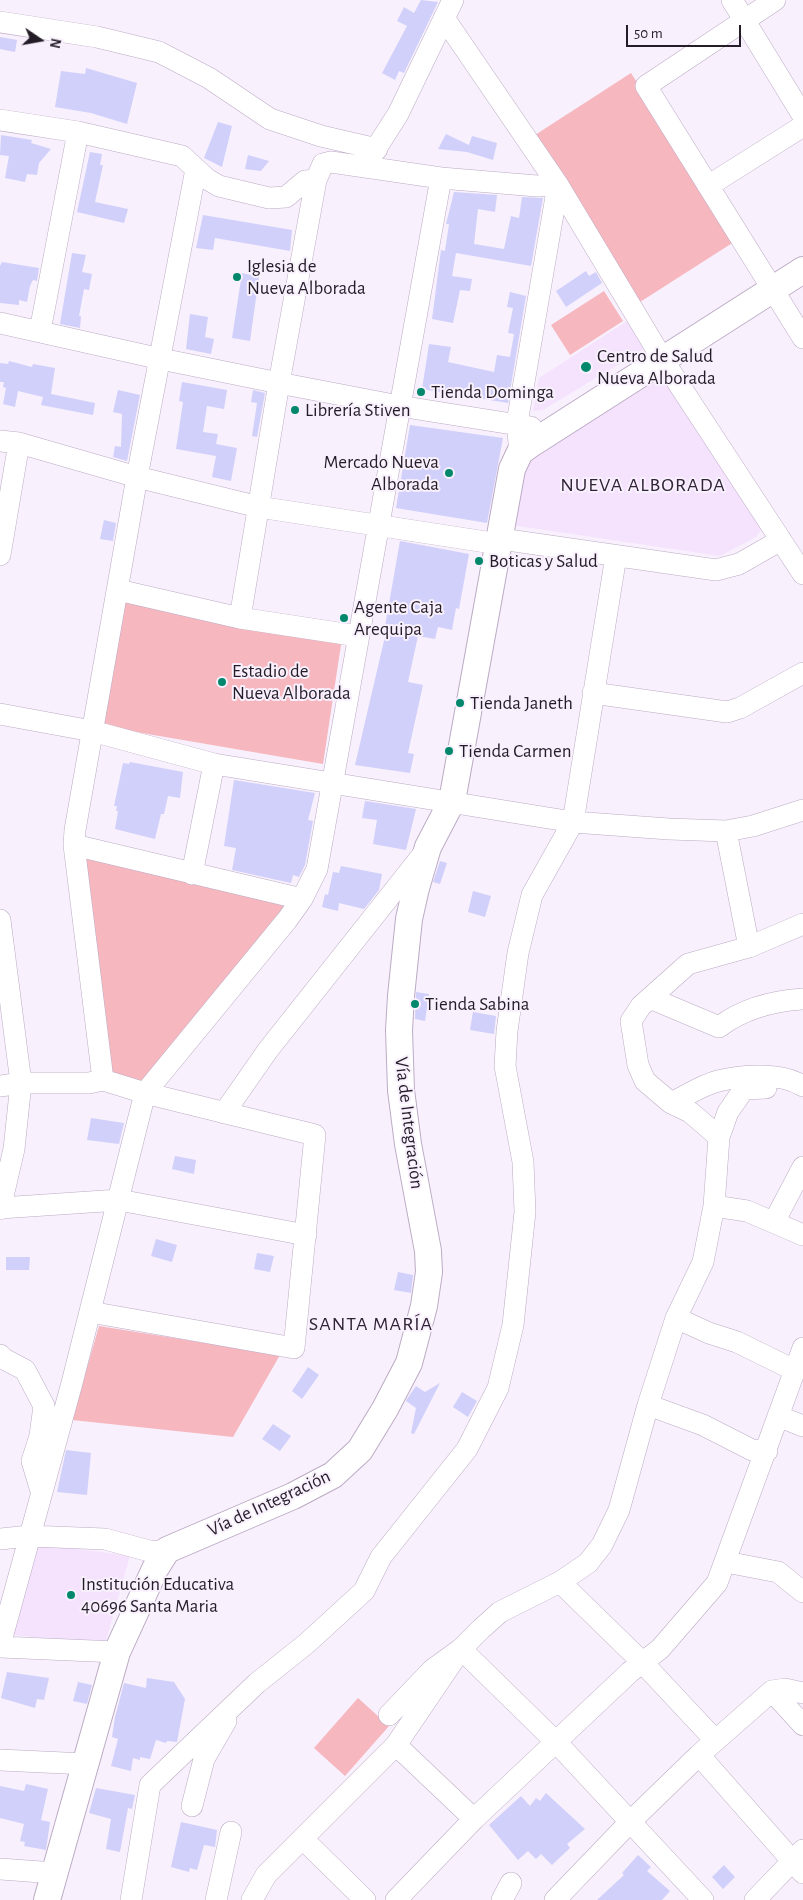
<!DOCTYPE html>
<html>
<head>
<meta charset="utf-8">
<style>
  body { margin:0 }
  #map { position:relative; width:803px; height:1900px; overflow:hidden; background:#f8f0fc; font-family:"Alegreya Sans",sans-serif }
  canvas { display:block }
  .north { position:absolute; left:15px; top:15px; width:50px; height:50px; -webkit-text-stroke:4px #f8f0fc; paint-order:stroke; rotate:102deg; font-size:14px; font-weight:700; line-height:20px; text-align:center; color:#241d27 }
  .north::after { content:''; display:block; margin:auto; width:18px; height:22px; background:#241d27; clip-path:polygon(50% 0,100% 100%,50% 72%,0 100%) }
  .scale { position:absolute; left:626px; top:25px; width:115px; height:22px; box-sizing:border-box; border:2px solid #241d27; border-top:0; padding-left:6px; font-size:15px; line-height:18px; white-space:nowrap; color:#241d27; -webkit-text-stroke:4px #f8f0fc; paint-order:stroke }
</style>
</head>
<body>
<div id="map">
<canvas width="803" height="1900"></canvas>
<div class="north">N</div>
<div class="scale">50 m</div>
</div>
<script>
const c = document.querySelector('canvas').getContext('2d');
c.lineJoin = 'round';
function paint(path, color) { c.fillStyle = color; c.fill(path, 'evenodd'); }
function strokePath(path, color, width, dash) { c.strokeStyle = color; c.lineWidth = width; c.lineCap = dash ? 'butt' : 'round'; c.setLineDash(dash || []); c.stroke(path); }
function label(font, color, halo, rows, align = 'center') {
  c.font = font + ' "Alegreya Sans",sans-serif'; c.lineWidth = 4; c.setLineDash([]); c.textBaseline = 'middle'; c.strokeStyle = halo; c.fillStyle = color; for (const [text, x, y, turn = 0] of rows) {
    c.save(); c.translate(x, y); c.rotate((+turn || 0) * Math.PI / 180); c.textAlign = isNaN(turn) ? turn : align; if (halo) c.strokeText(text, 0, 0); c.fillText(text, 0, 0); c.restore();
  }
}
paint(new Path2D(`
  M627,321L644,349L543,410L533,411L539,378Z
  M660,373L761,530L756,537L720,556L511,525L524,462Z
  M35,1543L130,1556L105,1644L13,1635Z`), '#f5e3fe');
paint(new Path2D(`
  M631,73L737,240L640,302L535,135Z
  M604,291L623,321L570,355L551,325Z
  M125,599L342,638L323,764L101,726Z
  M85,854L290,905L142,1084L109,1071Z
  M99,1326L280,1355L233,1437L72,1420Z
  M358,1698L389,1726L345,1776L314,1748Z`), '#f6b7bf');
paint(new Path2D(`
  M421,0L438,2L404,73L399,71L395,80L382,73L407,26L397,21L404,7L414,13Z
  M0,37L17,40L15,52L0,49Z
  M86,68L137,83L127,124L91,113L55,107L61,71L85,74Z
  M218,122L232,126L222,167L204,158Z
  M446,134L469,145L472,136L497,143L493,160L467,152L438,149Z
  M1,135L32,140L31,143L51,149L39,163L37,175L27,174L25,182L5,178L9,156L0,155Z
  M90,152L102,154L100,165H103L95,202L128,209L124,223L77,212Z
  M248,155L269,161L261,171L245,169Z
  M454,192L497,195L495,212L478,209L474,244L504,249L511,216L519,218L522,197L543,198L531,266L456,253L452,276L472,279L470,291L460,290L453,323L432,319L441,250L445,251L449,224H446Z
  M203,215L292,230L290,251L215,238L213,250L196,248Z
  M72,253L86,255L82,272L92,274L89,290L84,289L79,316H81L80,328L60,324Z
  M2,262L39,268L37,281L33,280L30,286L27,302L19,300V305L0,303V266Z
  M586,271L589,276L596,272L602,283L566,307L556,291Z
  M242,273L259,277L250,341L232,338Z
  M510,292L526,296L508,403L422,389L429,344L451,347L448,362L494,372L497,355L510,357L514,334L508,333L513,308L507,307Z
  M190,314L208,317L205,337L214,339L211,354L186,349Z
  M9,361L32,367L33,364L55,368L51,394L95,403L93,415L41,405L43,397L18,391L15,407L3,404L6,388L3,387L4,382H0V363L8,364Z
  M182,382L227,390L224,409L207,406L203,432L218,434L216,444L237,448L231,481L212,477L216,456L176,449L183,402L179,401Z
  M118,390L140,395L127,461L113,457L115,446L121,447L122,414L113,412Z
  M253,390L265,393L257,437L252,436L257,403L251,402Z
  M410,425L503,438L487,523L396,508Z
  M104,520L116,523L113,541L100,539Z
  M400,541L469,554L459,609L456,608L452,630L438,627L435,639L418,636L408,682L423,685L408,753L414,754L410,773L355,765L386,632H384Z
  M130,762L183,772L180,798L168,796L164,814H161L155,839L115,829L118,811H116L117,806H114L123,763L129,764Z
  M234,780L315,793L308,820L313,821L305,865L299,877L293,875L291,883L232,870L236,848L224,846Z
  M365,801L416,809L406,850L373,844L377,820L362,818Z
  M440,861L447,863L440,884L433,882Z
  M341,866L382,874L379,890L364,909L339,903L338,911L322,907L325,894L328,895L333,872L339,873Z
  M473,891L491,896L485,917L468,912Z
  M416,992L429,994L425,1021L415,1019Z
  M473,1012L496,1016L494,1034L470,1030Z
  M91,1118L124,1123L119,1144L87,1140Z
  M175,1156L196,1160L194,1174L172,1169Z
  M156,1239L177,1245L172,1262L151,1256Z
  M257,1253L274,1256L270,1272L254,1269Z
  M6,1257H30L29,1270H6Z
  M398,1272L413,1275L411,1293L394,1290Z
  M308,1367L319,1375L302,1399L292,1391Z
  M440,1383L414,1434L411,1433L416,1408L406,1401L407,1399L416,1386L425,1392Z
  M462,1392L477,1401L468,1417L453,1407Z
  M273,1424L291,1436L280,1451L262,1439Z
  M66,1450L91,1453L87,1495L57,1492Z
  M7,1672L49,1678L44,1700L37,1699L35,1708L1,1698Z
  M147,1678L174,1682L185,1699L177,1742L167,1741L166,1743L156,1740L150,1759L140,1757V1760L133,1758L131,1771L111,1766L118,1739L112,1737L115,1717L124,1683L146,1688Z
  M78,1682L92,1685L87,1704L73,1701Z
  M26,1784L48,1789L41,1820L50,1822L46,1850L24,1846L25,1842L20,1841L24,1824L0,1818V1786L24,1791Z
  M96,1788L135,1795L132,1809L128,1808L120,1852L106,1849L111,1819L89,1813Z
  M546,1793L585,1829L567,1844L570,1848L552,1865L541,1854L536,1859L528,1851L518,1860L489,1825L521,1796L530,1806L536,1798L540,1801Z
  M181,1822L217,1830L215,1847L204,1845L197,1870L190,1868L189,1872L171,1867Z
  M638,1855L651,1867L647,1871L670,1891L662,1900H597L624,1875L622,1873Z
  M724,1865L735,1877L723,1889L712,1877Z`), '#d0d0fb');
const minor = new Path2D(`
  M732,0L803,116
  M775,0L646,86L803,338
  M444,18L558,185L663,360L803,574
  M0,22L97,37L159,52L209,78L270,119L321,136L377,149
  M0,120L78,132L182,156L207,179L219,186L269,198L286,197L305,181L316,180
  M368,161L398,114L453,0
  M708,186L803,126
  M0,323L161,359L279,383L399,406L531,427
  M40,331L78,132
  M0,441L19,443L137,477L259,507L499,544L508,540L716,570L739,564L781,540
  M0,555L19,443
  M118,590L240,618L358,636
  M240,618L279,383L316,180L323,164L331,162L441,178L537,186L558,185L517,423L520,452
  M593,693L727,712L740,708L803,673
  M0,714L92,731L214,764L573,822L669,829L726,831L753,826L803,810
  M726,831L749,947
  M74,845L302,899
  M192,874L214,764
  M0,920L21,1083L14,1149L0,1209
  M650,998L719,1027C744,1008 772,1001 803,999
  M103,1080L74,845L75,830L137,477L196,169
  M0,1086L21,1083H89L103,1080L145,1093L315,1135L294,1348L90,1312
  M671,1103C686,1096 702,1085 718,1081C743,1075 781,1072 803,1086
  M224,1113L268,1050L424,853
  M719,1137L728,1112L744,1089L766,1088
  M714,1206L747,1211L803,1235
  M0,1208L119,1200L306,1235
  M774,1222L803,1167
  M676,1318L709,1333L737,1342L794,1370
  M0,1355L4,1359L25,1370L44,1406L40,1436L32,1461L41,1491
  M648,1405L703,1425L752,1450L767,1451
  M778,1416L803,1426
  M0,1539L29,1536L105,1539L153,1552L167,1550
  M726,1562L778,1572L803,1592
  M560,1582L642,1662L715,1740
  M0,1645L72,1383L145,1093L287,920L302,899L317,869L441,178
  M0,1647L117,1652
  M772,1691L803,1725
  M389,1715L432,1670L461,1649L556,1742L703,1900
  M396,1745L474,1819
  M699,1755L803,1873
  M0,1760L86,1764
  M192,1806L204,1759L226,1721
  M303,1839L365,1900
  M0,1869L55,1873
  M131,1900L150,1785L257,1683L306,1644L364,1591L381,1557L467,1449L498,1388L513,1325L525,1212L523,1162L505,1066L507,1031L518,953L532,895L573,822L616,556
  M216,1900L231,1832
  M252,1900L266,1875L396,1745L461,1649L481,1629L500,1612L560,1582L588,1563L602,1545L619,1510L648,1405L676,1318L703,1262L714,1206L719,1137L690,1112L671,1103L645,1081L638,1065L631,1021L641,1006L688,964L749,947L803,924
  M396,1900L474,1819L630,1672L660,1649L717,1583L803,1348
  M502,1900L511,1883
  M555,1900L631,1821L699,1755L772,1691L785,1689L803,1693
  M755,1900L803,1850`);
const major = new Path2D(`
  M47,1900L117,1652L155,1569L167,1550L293,1496L333,1475L360,1450L385,1409L409,1363L424,1306L429,1272L428,1251L408,1144L401,1090L399,1030L401,996L409,919L416,888L428,847L452,801L512,469L520,452L531,444L803,270`);
strokePath(minor, '#bcabc5', 22);
strokePath(major, '#bcabc5', 28);
strokePath(minor, '#fff', 21);
strokePath(major, '#fff', 26);
for (const [x, y, r, color] of [
  [237,277,5,"#00876c"],
  [586,367,6,"#00876c"],
  [421,392,5,"#00876c"],
  [295,410,5,"#00876c"],
  [449,473,5,"#00876c"],
  [479,561,5,"#00876c"],
  [344,618,5,"#00876c"],
  [222,682,5,"#00876c"],
  [460,703,5,"#00876c"],
  [449,751,5,"#00876c"],
  [415,1004,5,"#00876c"],
  [71,1595,5,"#00876c"]
]) { const dot = new Path2D(); dot.arc(x, y, r, 0, 2 * Math.PI); c.fillStyle = color; c.fill(dot); strokePath(dot, '#f8f0fc', 2); }
label('19px', '#241d27', '#f8f0fc', [
  ["Iglesia de",247,266],
  ["Nueva Alborada",247,288],
  ["Centro de Salud",597,356],
  ["Nueva Alborada",597,378],
  ["Tienda Dominga",431,392],
  ["Librería Stiven",305,410],
  ["Mercado Nueva",439,462,"right"],
  ["Alborada",439,484,"right"],
  ["Boticas y Salud",489,561],
  ["Agente Caja",354,607],
  ["Arequipa",354,629],
  ["Estadio de",232,671],
  ["Nueva Alborada",232,693],
  ["Tienda Janeth",470,703],
  ["Tienda Carmen",459,751],
  ["Tienda Sabina",425,1004],
  ["Institución Educativa",81,1584],
  ["40696 Santa Maria",81,1606]
], 'left');
label('19px', '#241d27', '#f8f0fc', [
  ["Vía de Integración",409,1123,83],
  ["Vía de Integración",269,1503,-25]
]);
c.letterSpacing = '1px';
label('20px', '#312438', '#f8f0fc', [
  ["NUEVA ALBORADA",643,485],
  ["SANTA MARÍA",371,1324]
]);
c.letterSpacing = '0px';
</script>
</body>
</html>
